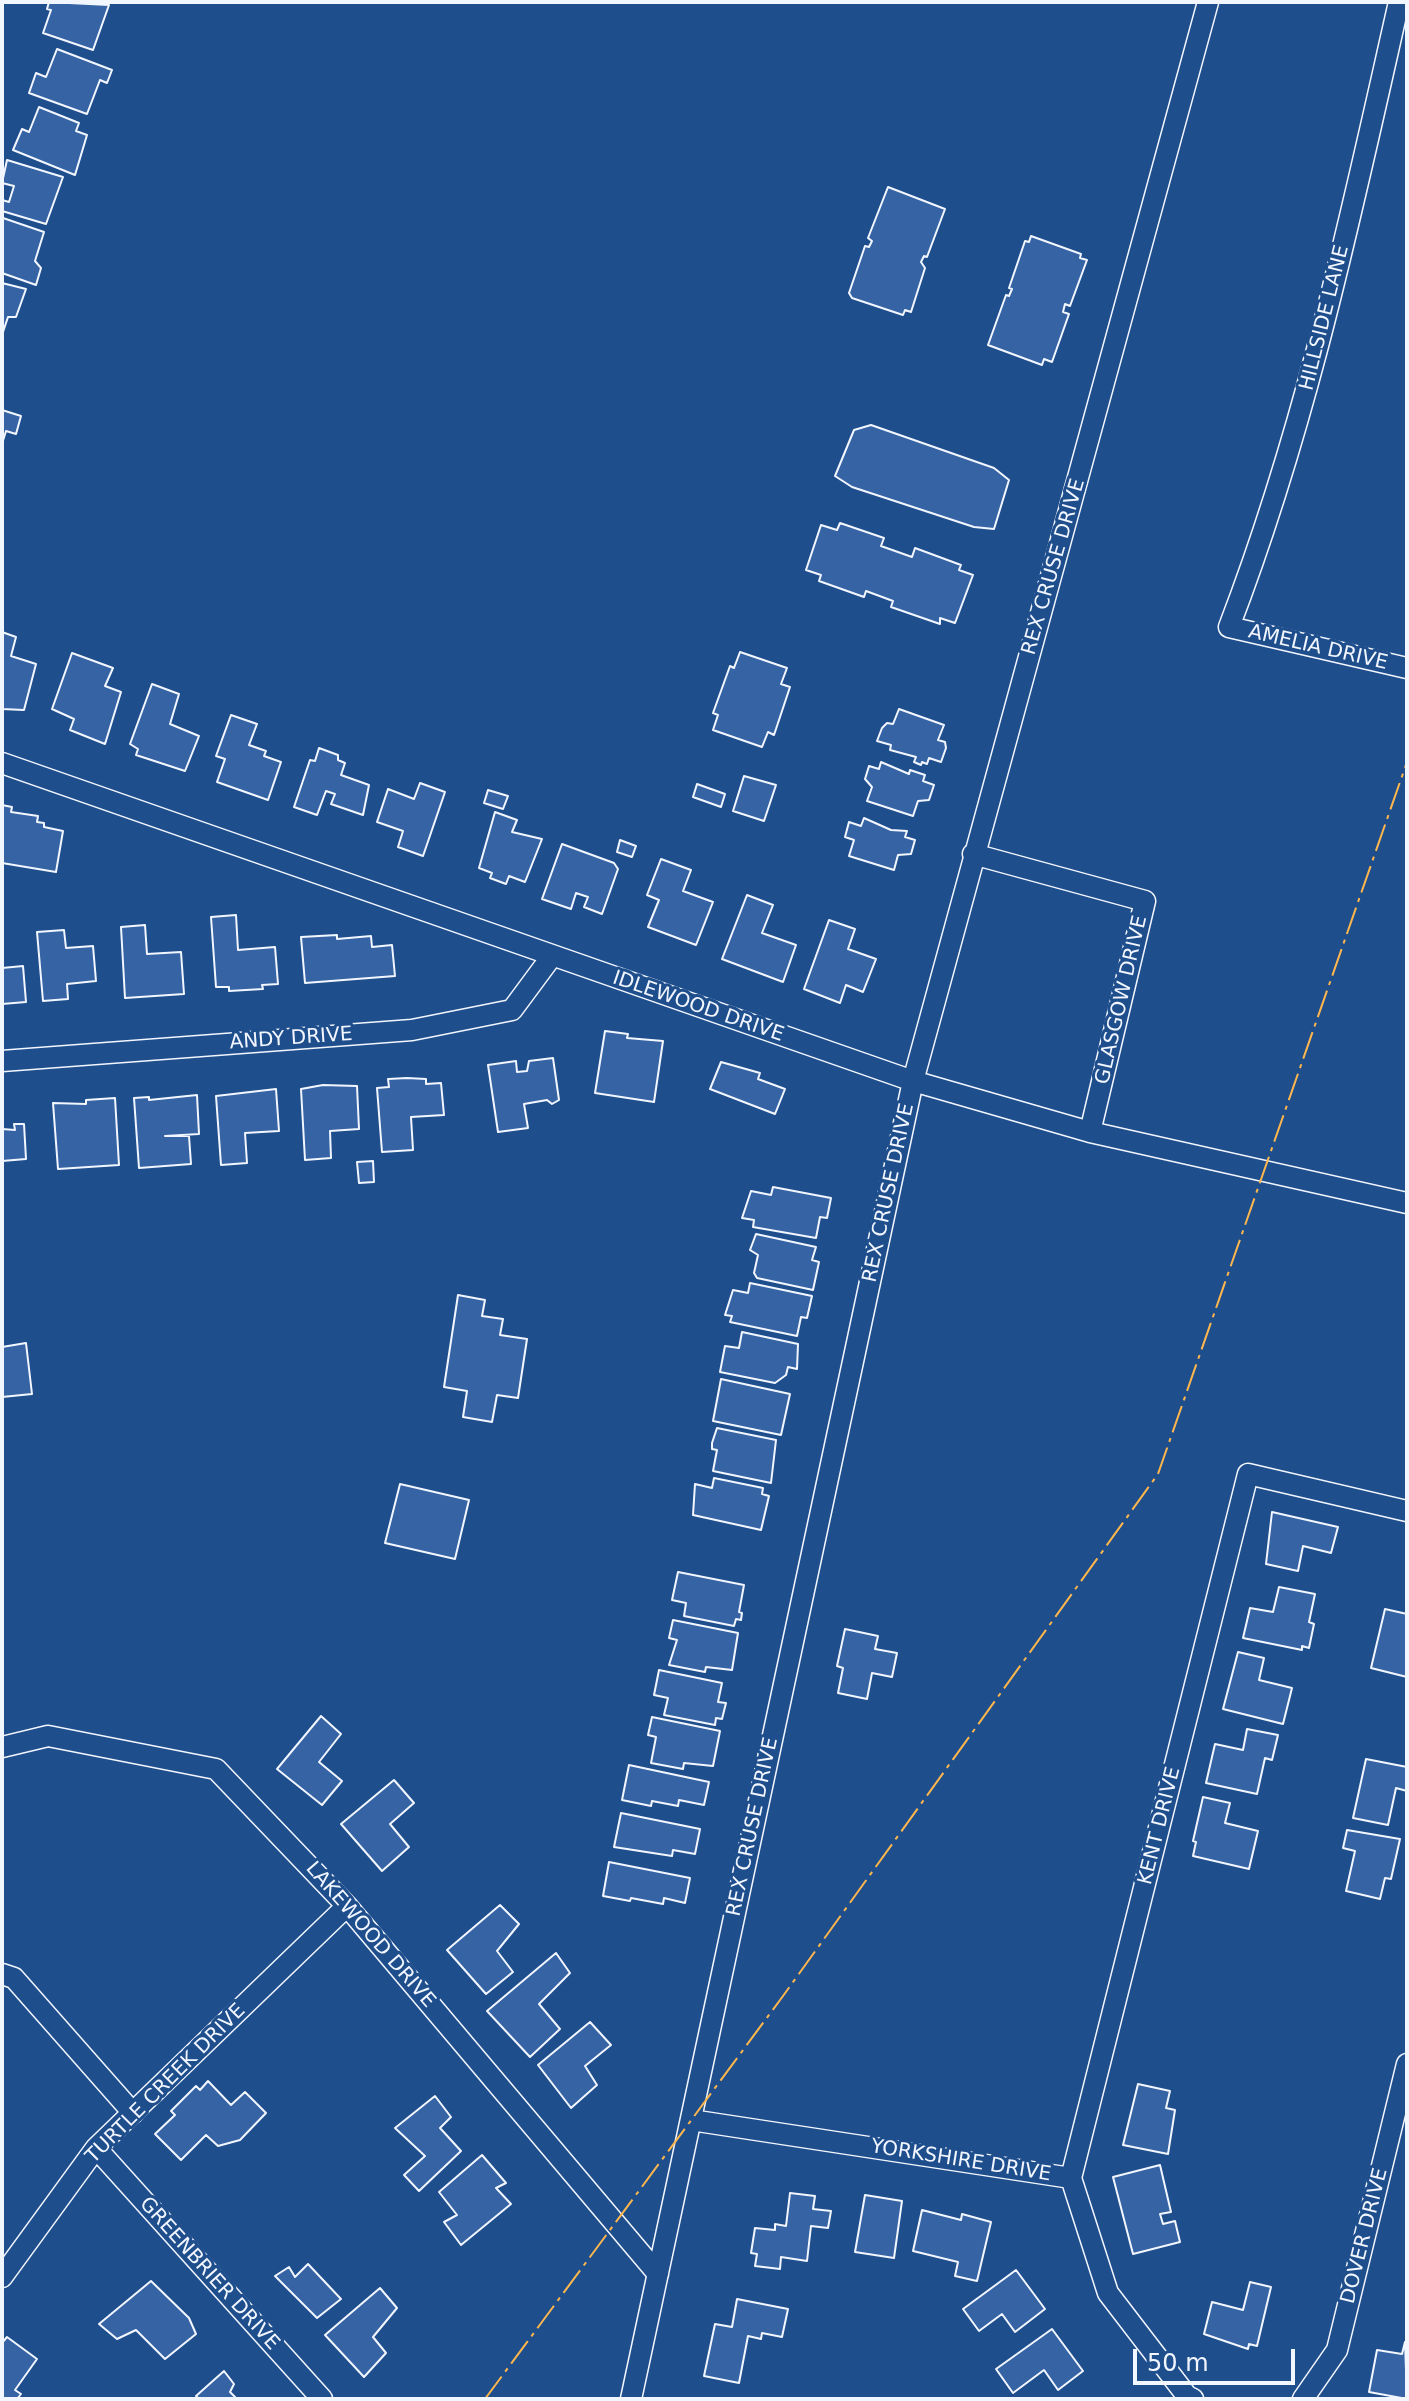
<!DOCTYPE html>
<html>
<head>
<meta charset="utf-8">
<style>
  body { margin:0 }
  #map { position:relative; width:1409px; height:2401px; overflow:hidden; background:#1f4e8c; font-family:"DejaVu Sans",sans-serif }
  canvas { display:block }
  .frame { position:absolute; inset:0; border:4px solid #f2f6ff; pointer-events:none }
  .scale { position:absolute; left:1133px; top:2349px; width:162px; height:36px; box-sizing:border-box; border:4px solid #f2f6ff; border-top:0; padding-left:10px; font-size:24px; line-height:28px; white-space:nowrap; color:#f2f6ff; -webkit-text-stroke:6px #1f4e8c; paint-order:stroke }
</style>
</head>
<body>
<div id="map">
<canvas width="1409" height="2401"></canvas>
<div class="frame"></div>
<div class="scale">50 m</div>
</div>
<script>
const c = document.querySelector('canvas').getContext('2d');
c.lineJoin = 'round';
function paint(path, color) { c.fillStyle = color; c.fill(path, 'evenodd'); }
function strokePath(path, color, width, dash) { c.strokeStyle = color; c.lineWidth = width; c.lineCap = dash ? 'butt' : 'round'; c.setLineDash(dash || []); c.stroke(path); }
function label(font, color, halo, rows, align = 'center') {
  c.font = font + ' "DejaVu Sans",sans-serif'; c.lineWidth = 6; c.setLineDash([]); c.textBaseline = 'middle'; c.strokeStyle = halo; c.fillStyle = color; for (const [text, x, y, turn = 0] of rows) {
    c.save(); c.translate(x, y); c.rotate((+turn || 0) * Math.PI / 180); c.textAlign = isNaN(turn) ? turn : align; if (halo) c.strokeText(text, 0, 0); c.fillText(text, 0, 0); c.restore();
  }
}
const building = new Path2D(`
  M49,2L109,5L93,50L43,33L51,10L47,9Z
  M57,49L112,70L107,83L100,80L87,114L29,93L36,73L46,77Z
  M39,107L79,123L76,131L87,135L75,175L13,150L22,129L29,132Z
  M7,160L63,177L46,224L2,211V200L9,202L14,186L2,183Z
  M888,187L945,209L927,257L924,256L921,262L925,268L911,312L905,310L903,315L852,298L849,293L865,246L869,247L872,241L868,238Z
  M3,218L44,232L35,261L41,268L36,285L2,273Z
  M1031,236L1081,254L1080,258L1087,260L1070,306L1065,304L1063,312L1069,314L1052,362L1044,359L1042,365L988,345L1006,295L1009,296L1012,289L1009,288L1025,241L1029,242Z
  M2,283L26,289L16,317H8L2,335Z
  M2,410L21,416L16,434L6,431L2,444Z
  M871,425L994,468L1009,480L994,529L974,527L852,487L835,476L854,430Z
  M840,523L884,538L881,546L912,557L915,548L961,565L959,570L973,575L955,623L940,618V624L891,607L893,601L866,591L864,597L819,581L821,575L806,570L821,525L837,530Z
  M2,632L16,637L11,656L36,664L24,710L2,709Z
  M740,652L787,668L781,684L790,687L774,735L768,732L762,747L713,730L718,715L713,713L730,666L734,668Z
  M72,653L113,668L105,686L121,692L105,744L70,730L74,719L52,709Z
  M152,684L179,694L170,724L199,736L185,771L136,755L138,749L130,744Z
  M899,709L944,725L938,740L945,742L946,748L941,762L929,758L927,764L922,762L921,765L914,762L916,757L890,750L891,745L877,741L882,728L887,723L893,724Z
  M231,715L257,724L249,745L266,751L264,756L281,762L268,800L217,782L225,759L216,756Z
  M319,748L338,755V760L345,763L341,775L369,785L363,815L331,804L335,794L326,791L317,815L294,807L310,760L315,761Z
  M881,762L909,774L910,770L925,775L923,781L934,785L929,800L918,801L913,816L867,801L872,787L865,779L869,766L879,769Z
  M744,776L776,785L764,821L733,811Z
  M420,783L445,792L423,856L398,847L403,831L377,822L388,789L414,799Z
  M697,784L725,794L721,807L693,797Z
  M488,790L508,796L503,809L484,803Z
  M2,805L12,807L11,812L38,816L37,822L44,823V827L63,831L56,872L2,863Z
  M495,812L517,820L512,832L542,839L525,882L509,876L506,884L490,878L492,873L479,868Z
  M864,818L891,830L907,831L905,837L915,840L911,854L898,855L894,870L849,856L854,840L845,837L849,822L861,826Z
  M620,840L636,846L632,857L617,852Z
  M562,844L614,863L618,869L602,914L584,907L588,897L576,893L571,909L542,899Z
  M661,859L691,870L683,891L713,902L696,945L648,927L659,900L647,895Z
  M747,895L773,905L762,933L796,945L783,982L722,959Z
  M236,915L238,950L275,947L278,984L262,985L263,989L229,991V987H216L211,917Z
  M829,920L855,929L848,949L876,959L863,992L846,985L840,1003L804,989Z
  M145,925L147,954L181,952L184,994L125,998L121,927Z
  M64,930L66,948L93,946L96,981L67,984L68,999L43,1001L37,932Z
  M337,935V939L371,936L372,947L392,945L395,976L305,983L301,937Z
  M23,966L26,1002L2,1004V968Z
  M605,1031L628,1034L627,1038L663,1041L654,1102L595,1093Z
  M553,1058L559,1100L552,1104L547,1100L524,1104L528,1128L498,1132L488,1065L516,1061L517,1072L527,1071L529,1061Z
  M721,1062L760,1073L758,1079L785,1089L775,1114L710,1089Z
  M407,1078L426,1079V1084L441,1083L444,1115L411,1117L413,1150L382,1152L377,1088L389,1087L388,1079Z
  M323,1085L357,1086L359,1129L330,1131L331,1158L305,1160L301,1089Z
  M276,1089L279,1131L245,1133L247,1163L221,1165L216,1096Z
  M197,1095L199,1134L165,1136H189L191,1164L139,1168L134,1098L149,1097V1100Z
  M115,1098L119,1165L58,1169L53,1103L86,1104V1100Z
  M14,1124H24L26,1159L2,1161V1129L15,1130Z
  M373,1161L374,1182L359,1183L357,1162Z
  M773,1187L831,1198L827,1218L820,1217L816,1238L753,1227L754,1220L742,1218L751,1191L771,1195Z
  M756,1234L816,1247L812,1260L819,1262L813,1290L757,1278L754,1273L758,1255L750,1250Z
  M750,1283L812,1296L807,1318L801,1317L797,1336L730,1322L732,1316L725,1315L733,1290L748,1293Z
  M458,1295L485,1300L482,1316L503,1319L500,1335L527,1339L518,1398L497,1395L492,1422L463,1417L467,1391L444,1387Z
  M742,1332L798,1344L797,1369L788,1367L786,1375L775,1383L720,1372L725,1346L739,1348Z
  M26,1343L32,1394L2,1397V1347Z
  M721,1379L790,1394L781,1435L713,1421Z
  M717,1428L776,1440L771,1483L713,1471L717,1450L712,1449V1443Z
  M714,1478L763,1488L762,1494L769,1496L761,1530L693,1515L695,1484L712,1488Z
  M400,1484L469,1500L455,1559L385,1543Z
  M1272,1512L1338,1527L1331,1553L1303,1546L1298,1571L1266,1564Z
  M678,1572L744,1585L739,1612L742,1613L741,1620L736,1619L734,1626L684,1616L686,1603L672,1600Z
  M1279,1587L1315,1594L1309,1622L1314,1624L1309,1648L1302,1646V1650L1243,1638L1250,1608L1273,1612Z
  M1385,1609L1407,1614V1677L1371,1668Z
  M673,1620L738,1633L732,1670L706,1667L705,1672L669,1665L677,1640L669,1638Z
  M845,1629L878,1636L875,1649L897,1653L892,1677L872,1673L867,1699L838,1693L843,1668L837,1666Z
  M1238,1652L1264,1658L1259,1680L1292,1688L1283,1724L1223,1709Z
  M659,1670L722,1683L718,1702L726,1703L722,1719L716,1718L715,1725L664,1715L668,1698L654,1695Z
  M321,1716L341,1734L319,1762L342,1781L322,1805L277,1769Z
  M652,1717L720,1731L713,1766L684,1763L683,1769L651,1763L656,1737L648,1735Z
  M1247,1729L1278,1735L1272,1760L1265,1758L1257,1794L1206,1783L1215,1744L1243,1750Z
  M1366,1759L1407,1767V1791L1396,1788L1388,1825L1353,1818Z
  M629,1765L709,1782L704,1805L679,1800L678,1806L652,1801L651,1806L622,1800Z
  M394,1780L414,1803L390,1824L409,1847L382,1871L341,1824Z
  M1203,1797L1230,1803L1225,1823L1258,1831L1249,1869L1193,1856L1196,1842L1193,1841Z
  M621,1813L700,1829L695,1854L673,1850L672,1856L614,1847Z
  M1347,1830L1400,1839L1391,1879L1385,1878L1380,1899L1346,1891L1355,1851L1343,1848Z
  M609,1862L690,1878L685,1903L664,1898L663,1904L631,1898L630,1901L603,1896Z
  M500,1905L519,1924L497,1951L513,1972L486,1994L447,1950Z
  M556,1953L570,1973L539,2004L560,2029L530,2057L487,2011Z
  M590,2022L611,2045L585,2066L597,2085L571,2108L538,2065Z
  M208,2081L231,2105L245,2092L266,2113L240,2140L218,2146L206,2135L181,2160L155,2134L175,2115L171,2111L196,2086L200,2090Z
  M1138,2084L1170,2091L1166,2108L1175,2110L1168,2154L1123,2145Z
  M435,2096L451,2117L440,2128L461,2151L419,2191L404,2175L425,2156L395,2128Z
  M482,2155L506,2183L496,2188L511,2204L461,2245L444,2222L457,2215L439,2192Z
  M1160,2165L1171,2212L1160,2214L1163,2224L1175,2221L1180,2242L1133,2254L1113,2177Z
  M790,2193L815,2196L813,2209L831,2211L828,2228L811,2226L807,2261L781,2257L780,2269L755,2266L757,2254L751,2253L755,2228L775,2230V2224L786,2226Z
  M865,2195L902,2201L894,2258L855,2252Z
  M922,2210L961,2220L962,2214L991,2222L977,2281L955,2276L958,2262L913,2251Z
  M308,2264L341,2299L317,2318L275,2276L289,2267L295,2277Z
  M1016,2270L1045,2309L1015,2332L1002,2314L979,2331L963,2309Z
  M151,2281L189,2318L196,2334L165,2359L136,2330L117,2339L99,2324Z
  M1250,2282L1271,2287L1257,2346L1249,2344L1248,2349L1204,2334L1212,2302L1243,2310Z
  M380,2288L397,2308L373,2337L386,2353L364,2377L325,2335Z
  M737,2299L788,2309L782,2337L762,2333L761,2339L748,2336L739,2383L704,2376L715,2324L732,2327Z
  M1052,2329L1083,2371L1058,2390L1044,2370L1013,2393L996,2369Z
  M7,2337L37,2359L15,2390L21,2394L17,2399H2V2343Z
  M1405,2342L1407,2399L1369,2392L1377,2350L1402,2354Z
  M224,2371L234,2384L230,2392L237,2399H199L196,2396Z`);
paint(building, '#3563a3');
strokePath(building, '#f2f6ff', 2);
const street = new Path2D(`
  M1399,2C1351,214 1307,424 1229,627L1407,668
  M2,763L913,1081L1090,1132L1407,1203
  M973,854L1145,901L1090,1132
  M2,1061L412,1030L512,1010L552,956
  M2,1747L48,1736L216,1769L347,1906L658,2274
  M2,1974L14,1978L133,2113
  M691,2120L1071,2178
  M96,2148L322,2399
  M1071,2178L1248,1474L1407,1511
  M1071,2178L1108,2293L1187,2396L1193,2399
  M2,2277L96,2148L347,1906
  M631,2399L913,1081L1208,2
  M1303,2399L1337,2350L1407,2064`);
strokePath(street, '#f2f6ff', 23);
strokePath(street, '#1f4e8c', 20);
strokePath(new Path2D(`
  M485,2399L783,1996L1158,1474L1407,762`), '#ffb74d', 2, [28, 6, 4, 6]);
label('20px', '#f2f6ff', '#1f4e8c', [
  ["HILLSIDE LANE",1325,318,-76],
  ["REX CRUSE DRIVE",1054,567,-74],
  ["AMELIA DRIVE",1318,648,13],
  ["GLASGOW DRIVE",1122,1000,-77],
  ["IDLEWOOD DRIVE",698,1007,19],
  ["ANDY DRIVE",291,1039,-4],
  ["REX CRUSE DRIVE",889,1193,-78],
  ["KENT DRIVE",1160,1826,-76],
  ["REX CRUSE DRIVE",753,1827,-78],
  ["LAKEWOOD DRIVE",370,1935,49],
  ["TURTLE CREEK DRIVE",166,2084,-45],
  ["YORKSHIRE DRIVE",961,2161,9],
  ["DOVER DRIVE",1365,2236,-76],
  ["GREENBRIER DRIVE",209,2274,48]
]);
</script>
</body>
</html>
